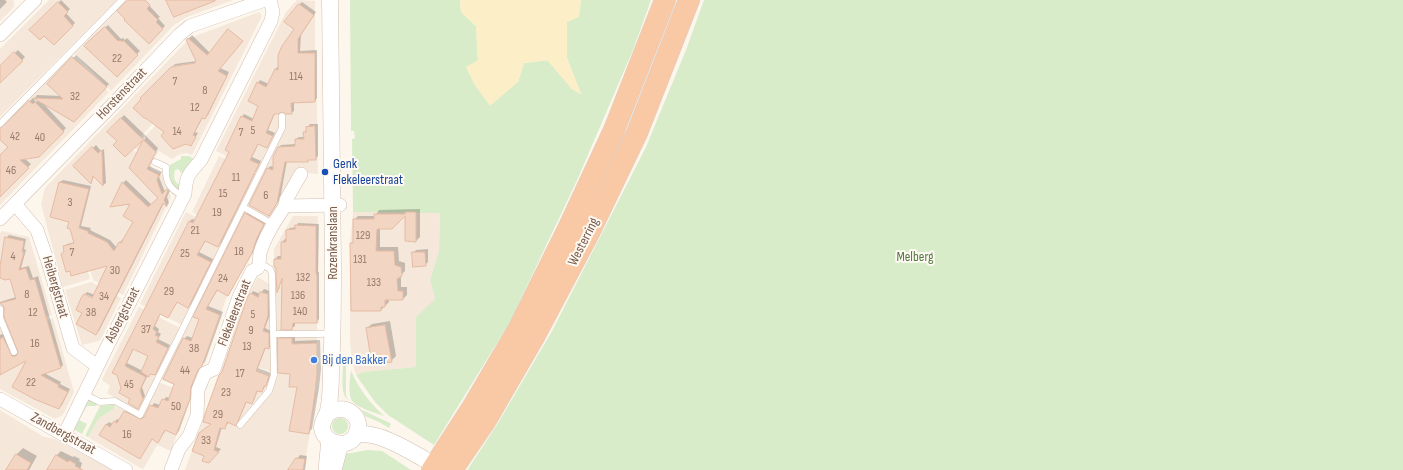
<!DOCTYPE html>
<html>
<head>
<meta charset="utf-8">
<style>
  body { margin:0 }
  canvas { display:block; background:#fdf6ec }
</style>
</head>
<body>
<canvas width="1403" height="470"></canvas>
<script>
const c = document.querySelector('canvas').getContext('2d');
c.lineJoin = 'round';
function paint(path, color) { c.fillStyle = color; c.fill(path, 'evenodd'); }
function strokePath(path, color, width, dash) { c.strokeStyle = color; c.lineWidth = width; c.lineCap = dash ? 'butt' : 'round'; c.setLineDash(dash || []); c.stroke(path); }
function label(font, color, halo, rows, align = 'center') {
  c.font = font + ' "Sofia Sans Condensed",sans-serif'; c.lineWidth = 4; c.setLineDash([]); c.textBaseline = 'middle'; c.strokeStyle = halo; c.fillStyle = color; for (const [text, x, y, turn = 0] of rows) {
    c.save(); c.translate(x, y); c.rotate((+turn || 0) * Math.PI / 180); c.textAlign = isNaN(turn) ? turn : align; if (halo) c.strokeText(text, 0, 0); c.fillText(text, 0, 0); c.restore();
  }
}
paint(new Path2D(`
  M0,0H13L14,4V7L0,21Z
  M49,0H117L0,117V49Z
  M127,0H233L187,17L174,25L111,91L75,54Z
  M297,0L315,1V51L316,52L318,174L297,172L281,202H278L276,210L271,220L257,213L244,204L283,127L280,125L258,172L216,151L286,12Z
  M259,12L262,16L192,155L186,153L178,155L172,159L159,151L154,158L134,148L170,110L168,108L125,153L133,150L153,162L150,169L163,175L171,197L123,295L93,280L82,240L78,238L90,279L63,287L41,204L45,188L190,38Z
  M72,56L109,92L0,205V129Z
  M219,156L257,175L229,232L192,212Z
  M242,210L268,224L226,299L193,392L159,379Z
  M186,212L228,233L182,325L140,304Z
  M353,212H440L439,251L430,280L435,300L416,317V367L363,372L356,375L352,362L350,341V243Z
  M293,216H318L319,323L317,324V333L274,332V249Z
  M2,231L29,237L52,315L7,328L2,318L0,298V233Z
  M258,277L271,285L272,372L226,356L249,293Z
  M91,282L121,298L101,339L99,341L82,345L65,290Z
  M139,307L180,328L139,412L107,393L110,386L103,381L102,379Z
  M53,318L74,392L63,415L55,419L0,389V325L8,333Z
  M277,336L317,337L316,393L304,470H185L225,359L270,376L268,386L237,426L271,393L278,375Z
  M158,382L191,394L171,451L157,445L144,468L142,469L88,437L99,418L114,409L116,406L141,420L145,413L143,412Z
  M0,410L44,437L55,439L112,470H0Z`), '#f5e8da');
paint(new Path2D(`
  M350,0H460L461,12L476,26L478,61L466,67L518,82L524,63L548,60L572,89L581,94L567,58V22L579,16L581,0H651L633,50L578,178L510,322L434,445L388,415L375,402L356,375L363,372L416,367V317L435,299L430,280L439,251L440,213L353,212L352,139L355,138L354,131H351Z
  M704,0H1403V470H469L468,469L498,423L552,331L646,147L686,50Z
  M181,156H189L196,160L192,165L183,171L184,175L178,169L175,170C174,175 173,180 178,184L183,181L181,192C170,184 169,178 170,165L181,159Z
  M343,365H346V396L348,400C340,394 343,375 343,365Z
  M351,370C358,388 370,403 384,416C376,413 354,407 351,399C348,391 350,378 351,370Z
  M87,398L97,403L96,406H87L79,420L87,424L82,434L73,429Z
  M116,404L114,409L99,418L88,437L86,436V434L100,406Z
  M362,410L388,422L391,424L389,428L379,422L365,416Z
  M332 426a8 8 0 1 1 16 0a8 8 0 1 1-16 0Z
  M368,450L382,451L411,470H338L345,454Z`), '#d8ecc9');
paint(new Path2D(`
  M460,0H581L579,17L567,22V58L581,94L572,89L547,60L524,63L518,82L490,106L474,84L466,67L478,60L476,26L461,12Z`), '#fcefc7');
paint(new Path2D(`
  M0,0H5L7,2L0,9Z
  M61,0L70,9L66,13L75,23L54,44L44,34L31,30Z
  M130,0H144L160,17L158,18L165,26L149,42Z
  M302,2L316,12L301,35L300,51L317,50V98L315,101L294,102V111L291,113L282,110L275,113L268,130L275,133L267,147L259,143L252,157L261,161L221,243L218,246L206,240L199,252L213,259L191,304L188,307L178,301L168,317L161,313L155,326L159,329L158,332L161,334L158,339L170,345L157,372L154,374L151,373L149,375H148L142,387L145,396L138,408L122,389L118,375L190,221L192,219L196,220L230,151L242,117L244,114L254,119L259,105L258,83L260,80L269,84L275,69L279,66L295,28L299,5ZM134,348L150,356L143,371L127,363Z
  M108,25L121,39L123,38L125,40L127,38L140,51L117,75L85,46Z
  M192,35L210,53L220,68L229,72L208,115L204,118L203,117L195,132L198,133L191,145L200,62L173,66L175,64L197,61L187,40Z
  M18,50L25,57L0,82V67Z
  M76,55L109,84L74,120L41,101L66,128L39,156L24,158L31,164L0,196V157L10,147L0,138V130L33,98L36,102L39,100L35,98L37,95L62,96L49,84Z
  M124,115L146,136L125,155L118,141L108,132Z
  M310,124H318V156L315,159H309L308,161H287L280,199L269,215L250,205L268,168L271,166L274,167L278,148L281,145L296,144V139L299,137H305L304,133Z
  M146,136L158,148L149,166L162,172L159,177L165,192L171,188L167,197L169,203L167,206L164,203L99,331L96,334L97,299L85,294L87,292L95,295L109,264L62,254L65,251L64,247L67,244L75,242L60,182L63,180L91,186L81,226L91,228L90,230L110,240L117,248L120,242L123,239L124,240L135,221L132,203L112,206L123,183L126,180L152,205L159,198L131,168Z
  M96,145L101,151L104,149L106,183L103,185L94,176L91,183L74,166Z
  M420,209V237L416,241L406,214L380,228V247H398L399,261L405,263V271L401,275V287H407V295L403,299H389V302L381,310L351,243L354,241V220L358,216H375L379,210Z
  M249,211L266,221L260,234L255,249L230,291L218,289L208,306L223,312L205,362L200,366L193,383L192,395L179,431L176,434L166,430L158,441L153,438L140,458L106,425L109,422L113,424L117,419L120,421L128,409L144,417L154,403L160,405L166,397L170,398L175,383L184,339L187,336L193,338L246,214Z
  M298,223L319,224L318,272H319V319L316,322H295V326L292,328L283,280L278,290V274L275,259L278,256H282V242L285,239H287V230L290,228L296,227ZM283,273L285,274L279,289V284Z
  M9,235L26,239L24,249L26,250L21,268L29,266L33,278L38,276L63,365L60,368L44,373L61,382L60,384L70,389L62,405L59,408L29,358L0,374V335L5,333L13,351L16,354L19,353L5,307L0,304V298V302L16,297L6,238Z
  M428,249V262L425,265L413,253L416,250Z
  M264,289L270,291L271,312L265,328L271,331V346L269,348L266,347L258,368L271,373L268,382L262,391L258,390L254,400L252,403L247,401L238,422L235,424L229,422L224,428L222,427L216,447L221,449L209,462L212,424L222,372L251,294L253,291L260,294Z
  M390,321L396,356L391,361L367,328L372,324Z
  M283,335H295V341L320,340L321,369L319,388L312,429L308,433L298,386L291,372L279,339Z
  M23,448L37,456L29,470H8L17,454Z
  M61,451L73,457L74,456L80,459L79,461L82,463L80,470H48L57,455Z
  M300,455L307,456L305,470H289Z`), '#0003');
const building = new Path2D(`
  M128,0H145L150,5L147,9L158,20L156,22L163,29L149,44L124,20L125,19L117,11Z
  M166,0H215V1L174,17Z
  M58,2L68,12L64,16L73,26L54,45L44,36L40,40L29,30Z
  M299,4L314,15L298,39V53H315V102L291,103L292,114H286L282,112L278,114H274L266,133L273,136L267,148L258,144L250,160L259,164L218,247L205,241L197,255L211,262L188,308L177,302L168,318L160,314L153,329L157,332L155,335L159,337L156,342L168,348L155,375L150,374L149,377L141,372L148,356L133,349L125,366L146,377L140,390L143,399L138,409L128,403L130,399L119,393L121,388L119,382L117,375L112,373L189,221L193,223L229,152L225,150L241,116L252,121L258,106L248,101L257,82L266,87L275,69L278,70V55L282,46L294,29L284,22Z
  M105,27L118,41L120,40L122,42L123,40L138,55L117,77L84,46Z
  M228,29L243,41L218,71L227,76L205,119L202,118L193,135L196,137L191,146L186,144L173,149L161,136L164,132L147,119L145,118H144L133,108L141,99L140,98L171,67L195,63L196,61L186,40L188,38L207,55Z
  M14,52L23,61L0,83V66Z
  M72,57L107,87L74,122L33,98L63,99L47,84Z
  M29,101L33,104L35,102L64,132L39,157L20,160L29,168L0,197V155L8,147L0,140V129Z
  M121,118L156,152L147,169L159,175L157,180L162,194L167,189L168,191L164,200L167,207L163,203L96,335L76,324L82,313L76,310L81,298L84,294L92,298L107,266L71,276L70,271L66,272L61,254L64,252L63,246L74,243L70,229L67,228L69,222L50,217L59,182L89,189L79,228L88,231V233L107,242L114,251L119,242L121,243L133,222L123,216L130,204L110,207L122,182L148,207L158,198L129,168L143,140L125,157L113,145L117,141L107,132Z
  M315,126L316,160H308V162H285L277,203L269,216L249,205L267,168L273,170V157L278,147L295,146V139H304L303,132H306V127Z
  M92,147L98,153L102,150L103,186L93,176L91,184L73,166Z
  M405,212H416V242L405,241V216L392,229H377L376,251H394L395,265L401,267L402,276L397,279L398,291H403V300H385V307H381V311H351L350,243H353V219H374V214H405Z
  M245,213L264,224L257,238L252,253L228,296L217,290L206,309L220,315L202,366L198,370L191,387L190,399L176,435L165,430L158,443L152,439L140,459L99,435L106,424L110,427L114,421L117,423L124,411L141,419L144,417L150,405L158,408L162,399L168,401L174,384L163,379L183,338L191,341L199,319L193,317Z
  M295,225L316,226V274H317V323H293L292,330H281L282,278L277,293L276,274V267H274V259H281V242H286V230L295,229Z
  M5,237L24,241L22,252H24L19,270L26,268L30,280L35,279L61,368L41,375L59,385L58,387L68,392L59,409L34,399L12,387L26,361L0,375V339L3,337L12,356H16L18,352L4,317V307L0,303L16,299L10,279L5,280L0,278V267Z
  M412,252H425L426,266L413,267Z
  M260,292L268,294V316L263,331L269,333V349L265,348L256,371L269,376L266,386H264L262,392L257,391L252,404L246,402L236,426L227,422L225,429L220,428L214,450L219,452L209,463L202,461L204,456L192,451L199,433L211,424L203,422L205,414L219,375L222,372L247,298L250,293L258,297Z
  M385,325L392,362L372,365L366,328Z
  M278,338H292V344L317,343V373L315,393L309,434L289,431L297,387H289L290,374L278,373Z
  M16,454L31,463L27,470H6Z
  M56,455L68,462L69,460L76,464L75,466L83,470H47Z
  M296,458L305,459L303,470H288Z`);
paint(building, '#f3d5c3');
strokePath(building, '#e6bba3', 1);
const service = new Path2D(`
  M0,124L122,0
  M155,162L166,167C165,183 170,189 184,197
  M243,207L273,224
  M0,309V318L14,352
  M273,334H320L331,333
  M84,394L100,402L115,401L140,415L282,128V116
  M240,425L269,391L274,375L272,274L270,269L260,263`);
const minor = new Path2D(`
  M0,35L35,0
  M15,204L37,230L48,262L73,348L97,366
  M285,206L286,200L301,174
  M0,219L117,100L179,35L190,26L265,0
  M0,399L126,470
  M64,435L107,347L185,194C186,175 189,174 201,160L271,21L273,12L270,0
  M171,470L179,449L189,436L197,416L198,390L205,373L214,369L239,297L252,271L258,268C260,263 259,259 260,253C265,236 275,221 285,206L340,205
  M325,470L328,439
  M335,470L342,444`);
const tertiary = new Path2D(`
  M327,414C345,401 365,417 356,435C348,450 324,444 322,428C322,421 326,417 328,411C331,397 331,383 331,369C333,335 333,302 333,269C332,179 331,90 330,0
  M356,434C379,432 405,448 424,459`);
const trunk = new Path2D(`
  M432,470L472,408L519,328L568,229L614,130L665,0
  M452,470L486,420L534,337L590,231L637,133L689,0`);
strokePath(service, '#d1beb0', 7);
strokePath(minor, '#d1beb0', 14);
strokePath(tertiary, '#d1beb0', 17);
strokePath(trunk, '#dad1cd', 22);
strokePath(service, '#fff', 6);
strokePath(minor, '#fff', 13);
strokePath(tertiary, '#fff', 16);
strokePath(trunk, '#f9c8a4', 21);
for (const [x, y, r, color] of [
  [325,172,4,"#1a4fb4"],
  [314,360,4,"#3f7fe0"]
]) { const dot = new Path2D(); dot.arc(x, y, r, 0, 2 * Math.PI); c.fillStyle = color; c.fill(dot); strokePath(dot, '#fffaf3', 1.5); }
label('12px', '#987a6a', null, [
  ["22",117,59],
  ["114",296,77],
  ["7",175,82],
  ["8",205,91],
  ["32",75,97],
  ["12",195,108],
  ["5",253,131],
  ["14",177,132],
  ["7",241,133],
  ["42",15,137],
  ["40",40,138],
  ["46",11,171],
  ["11",236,178],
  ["15",223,194],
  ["6",266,196],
  ["3",70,203],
  ["19",217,213],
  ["21",195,231],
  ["129",363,236],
  ["18",239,252],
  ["7",72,253],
  ["25",185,254],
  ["4",13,257],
  ["131",360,260],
  ["30",115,271],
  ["132",303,278],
  ["24",223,279],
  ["133",374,283],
  ["29",169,292],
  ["8",27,295],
  ["136",298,296],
  ["34",104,297],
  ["140",300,312],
  ["12",33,313],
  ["38",91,313],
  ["5",253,315],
  ["37",146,330],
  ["9",251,331],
  ["16",35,344],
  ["13",247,347],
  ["38",194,349],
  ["44",185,371],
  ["17",240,374],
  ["22",31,383],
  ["45",129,385],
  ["23",226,393],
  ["50",176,407],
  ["29",218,415],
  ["16",127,435],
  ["33",206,441]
]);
label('14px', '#7a5c4d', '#fffaf3', [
  ["Horstenstraat",122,94,-46],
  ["Westerring",584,242,-63],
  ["Rozenkranslaan",333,243,-90],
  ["Heibergstraat",55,287,74],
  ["Flekeleerstraat",235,313,-69],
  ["Asbergstraat",123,315,-63],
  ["Zandbergstraat",63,434,29]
]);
label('14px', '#164399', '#fffaf3', [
  ["Genk",333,164],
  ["Flekeleerstraat",333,180]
], 'left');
label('14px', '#537a41', '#fffaf3', [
  ["Melberg",915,257]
]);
label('14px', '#366cbe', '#fffaf3', [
  ["Bij den Bakker",322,360]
], 'left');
</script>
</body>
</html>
